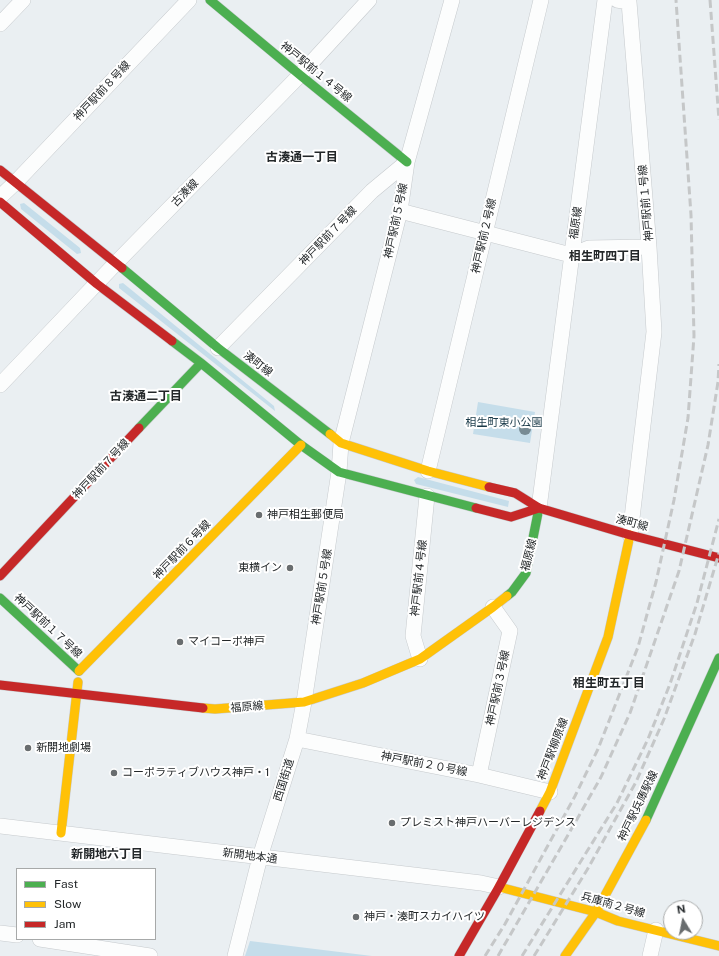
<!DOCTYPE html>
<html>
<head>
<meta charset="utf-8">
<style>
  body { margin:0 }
  #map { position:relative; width:719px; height:956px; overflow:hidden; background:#eaeff2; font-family:"Public Sans",sans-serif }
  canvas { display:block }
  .legend { position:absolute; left:16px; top:868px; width:140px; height:72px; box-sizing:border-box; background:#fff; border:1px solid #a7a9a9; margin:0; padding:5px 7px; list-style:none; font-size:12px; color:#232729 }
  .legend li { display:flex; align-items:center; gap:8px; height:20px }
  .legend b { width:20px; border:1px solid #a7a9a9 }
  .north { position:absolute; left:663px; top:900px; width:40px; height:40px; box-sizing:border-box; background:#fff; border:1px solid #a7a9a9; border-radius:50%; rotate:350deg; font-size:11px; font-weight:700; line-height:16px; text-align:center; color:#232729 }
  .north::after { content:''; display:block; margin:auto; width:14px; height:18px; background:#696d6f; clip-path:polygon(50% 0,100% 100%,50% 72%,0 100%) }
</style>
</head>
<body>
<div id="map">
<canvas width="719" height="956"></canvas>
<ul class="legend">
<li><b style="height:5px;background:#4caf50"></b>Fast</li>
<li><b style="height:5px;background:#ffc107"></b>Slow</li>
<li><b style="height:5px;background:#c62828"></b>Jam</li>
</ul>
<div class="north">N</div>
</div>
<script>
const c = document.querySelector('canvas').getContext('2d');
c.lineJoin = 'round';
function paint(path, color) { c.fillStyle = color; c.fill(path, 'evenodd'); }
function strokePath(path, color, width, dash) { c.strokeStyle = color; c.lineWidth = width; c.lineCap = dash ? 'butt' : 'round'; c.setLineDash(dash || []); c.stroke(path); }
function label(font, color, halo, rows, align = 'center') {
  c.font = font + ' "Public Sans","Noto Sans JP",sans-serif'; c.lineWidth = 4; c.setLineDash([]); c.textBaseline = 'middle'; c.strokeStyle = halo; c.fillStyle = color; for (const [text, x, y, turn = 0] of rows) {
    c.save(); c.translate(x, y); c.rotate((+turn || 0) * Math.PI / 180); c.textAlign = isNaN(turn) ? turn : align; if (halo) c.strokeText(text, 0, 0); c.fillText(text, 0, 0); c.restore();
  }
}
paint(new Path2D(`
  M24,203L80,248L81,253L77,254L21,209L20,204Z
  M123,283L274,406L275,411L119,288V284Z
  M478,402L535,412L530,443L473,434Z
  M418,477L509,501L508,507L416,484L414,480Z
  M250,941L372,956H245Z`), '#c5ddea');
const street = new Path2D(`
  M617,0L629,2L649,247L654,332L630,535
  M0,24L23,0
  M0,197L15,183L189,0
  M400,211L571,255L589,248L649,247
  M218,348L372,191L407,162
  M0,385L116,263L300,75L369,0
  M428,471L541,0
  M539,508L605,0
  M420,659L413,636L427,496
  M297,739L479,775L550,792
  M479,775L510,631L493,607
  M0,826L481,883L499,887
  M0,933L17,935
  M40,939L150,956
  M235,956L260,857L297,739L304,702L339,472L341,443L400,211L407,162L452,0
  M650,956L656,930`);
const fast = new Path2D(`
  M210,0L300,75L407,162
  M122,268L218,348L330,434
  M172,341L201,363L301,445L339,472L476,508
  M139,428L201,363
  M507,596L512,592L526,573L539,508
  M0,598L79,671
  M646,820L719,658`);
const slow = new Path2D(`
  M330,434L341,443L428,471L489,487
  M79,671L301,445
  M203,708L215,709L304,702L363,683L420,659L493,607L507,596
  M540,811L550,792L608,637L630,535
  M61,833L78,682
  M499,887L596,912L618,921L719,946
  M565,956L596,912L646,820`);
const jam = new Path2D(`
  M0,170L122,268
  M0,202L97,284L172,341
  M489,487L515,493L539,508L630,535L719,558
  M476,508L511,517L539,508
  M0,576L139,428
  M0,685L203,708
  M459,956L499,887L540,811`);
strokePath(street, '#c6cacd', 16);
strokePath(fast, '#c6cacd', 10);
strokePath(slow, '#c6cacd', 10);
strokePath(jam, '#c6cacd', 10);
strokePath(street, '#fcfdfd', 15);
strokePath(fast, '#4caf50', 9);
strokePath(slow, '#ffc107', 9);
strokePath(jam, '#c62828', 9);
strokePath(new Path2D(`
  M710,0L719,120
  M485,956L505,924L575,796L598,749L638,647L656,582L674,500L688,418L694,336L691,215L676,0
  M498,956L568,835L601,777L630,713L679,571L708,445L718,382L719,364
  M522,956L617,803L648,739L670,684L697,603L719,519
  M534,956L587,870L636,782L664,719L695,634L719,553`), '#c5c7c8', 3, [8, 4]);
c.fillStyle = '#778b94';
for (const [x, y] of [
  [525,429]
]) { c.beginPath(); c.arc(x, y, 6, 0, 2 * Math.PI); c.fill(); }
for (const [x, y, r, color] of [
  [259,515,4,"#696d6f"],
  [290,568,4,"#696d6f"],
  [180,642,4,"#696d6f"],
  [28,748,4,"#696d6f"],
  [114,773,4,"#696d6f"],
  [392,823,4,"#696d6f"],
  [356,917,4,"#696d6f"]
]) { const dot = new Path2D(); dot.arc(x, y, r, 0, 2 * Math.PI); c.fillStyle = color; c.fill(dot); strokePath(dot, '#fff', 1.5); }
label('11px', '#232729', '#fff', [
  ["神戸駅前１４号線",316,72,39],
  ["神戸駅前８号線",102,91,-47],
  ["古湊線",185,193,-46],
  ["神戸駅前１号線",646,203,-95],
  ["神戸駅前５号線",396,221,-78],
  ["福原線",576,223,-82],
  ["神戸駅前７号線",328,236,-46],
  ["神戸駅前２号線",484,236,-77],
  ["湊町線",258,364,38],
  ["神戸駅前７号線",101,469,-47],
  ["湊町線",632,523,15],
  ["神戸駅前６号線",182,550,-46],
  ["福原線",529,555,-76],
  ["神戸駅前４号線",419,578,-84],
  ["神戸駅前５号線",322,587,-81],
  ["神戸駅前１７号線",48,626,43],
  ["神戸駅前３号線",498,688,-78],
  ["福原線",247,707,-5],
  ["神戸駅柳原線",553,749,-69],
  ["神戸駅前２０号線",424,764,11],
  ["西国街道",284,780,-73],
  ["神戸駅兵庫駅線",638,806,-64],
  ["新開地本通",250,856,7],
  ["兵庫南２号線",613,905,16]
]);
label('11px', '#193948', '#fff', [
  ["相生町東小公園",504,423]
]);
label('11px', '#232729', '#fff', [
  ["神戸相生郵便局",267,515],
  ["東横イン",282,568,"right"],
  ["マイコーポ神戸",188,642],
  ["新開地劇場",36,748],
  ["コーポラティブハウス神戸・1",122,773],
  ["プレミスト神戸ハーバーレジデンス",400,823],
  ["神戸・湊町スカイハイツ",364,917]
], 'left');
label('bold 12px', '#232729', '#fff', [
  ["古湊通一丁目",302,157],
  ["相生町四丁目",605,256],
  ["古湊通二丁目",146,396],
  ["相生町五丁目",609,683],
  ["新開地六丁目",107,854]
]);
</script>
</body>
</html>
